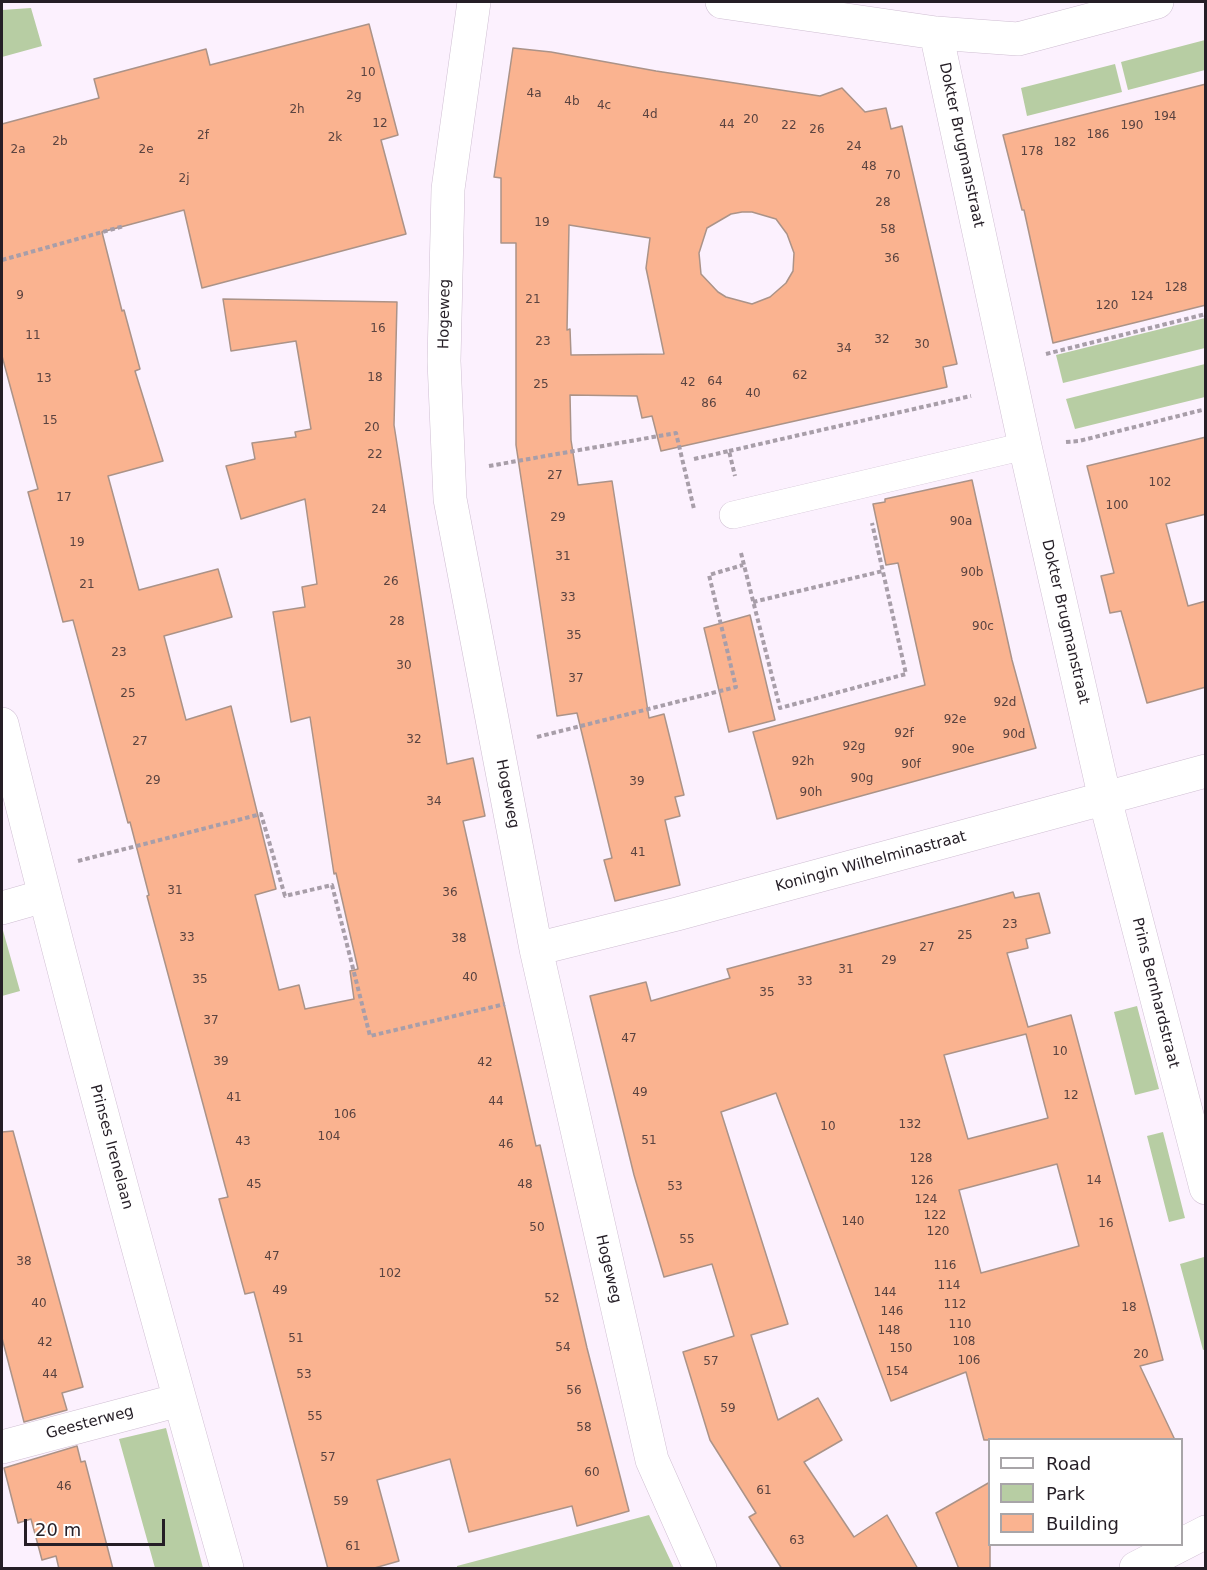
<!DOCTYPE html>
<html>
<head>
<meta charset="utf-8">
<style>
  body { margin:0 }
  #map { position:relative; width:1207px; height:1570px; overflow:hidden; background:#fcf1fe; font-family:"DejaVu Sans",sans-serif }
  canvas { display:block }
  .frame { position:absolute; inset:0; border:3px solid #251e26; pointer-events:none }
  .legend { position:absolute; left:988px; top:1438px; width:195px; height:108px; box-sizing:border-box; background:#fff; border:2px solid #a8a5a8; margin:0; padding:8px 10px; list-style:none; font-size:18px; color:#251e26 }
  .legend li { display:flex; align-items:center; gap:12px; height:30px }
  .legend b { width:30px; border:2px solid #a8a5a8 }
  .scale { position:absolute; left:24px; top:1519px; width:141px; height:27px; box-sizing:border-box; border:3px solid #251e26; border-top:0; padding-left:8px; font-size:18px; line-height:21px; white-space:nowrap; color:#251e26; -webkit-text-stroke:4px #fff; paint-order:stroke }
</style>
</head>
<body>
<div id="map">
<canvas width="1207" height="1570"></canvas>
<div class="frame"></div>
<ul class="legend">
<li><b style="height:8px;background:#fff"></b>Road</li>
<li><b style="height:16px;background:#b7cda3"></b>Park</li>
<li><b style="height:16px;background:#fab390"></b>Building</li>
</ul>
<div class="scale">20 m</div>
</div>
<script>
const c = document.querySelector('canvas').getContext('2d');
c.lineJoin = 'round';
function paint(path, color) { c.fillStyle = color; c.fill(path, 'evenodd'); }
function strokePath(path, color, width, dash) { c.strokeStyle = color; c.lineWidth = width; c.lineCap = dash ? 'butt' : 'round'; c.setLineDash(dash || []); c.stroke(path); }
function label(font, color, halo, rows, align = 'center') {
  c.font = font + ' "DejaVu Sans",sans-serif'; c.lineWidth = 4.5; c.setLineDash([]); c.textBaseline = 'middle'; c.strokeStyle = halo; c.fillStyle = color; for (const [text, x, y, turn = 0] of rows) {
    c.save(); c.translate(x, y); c.rotate((+turn || 0) * Math.PI / 180); c.textAlign = isNaN(turn) ? turn : align; if (halo) c.strokeText(text, 0, 0); c.fillText(text, 0, 0); c.restore();
  }
}
paint(new Path2D(`
  M31,8L42,46L2,57V10Z
  M1205,40V70L1128,90L1121,62Z
  M1115,64L1122,92L1027,116L1021,88Z
  M1205,318V348L1063,383L1056,355Z
  M1205,364V397L1075,429L1066,399Z
  M2,927L20,991L2,996Z
  M1137,1006L1159,1089L1135,1095L1114,1012Z
  M1163,1132L1185,1218L1169,1222L1147,1136Z
  M1204,1257L1206,1349L1203,1350L1180,1264Z
  M166,1428L203,1568H155L119,1439Z
  M649,1515L674,1568H457V1566Z`), '#b7cda3');
const building = new Path2D(`
  M369,24L398,135L381,140L406,234L202,288L184,210L102,232L122,311L124,310L140,369L135,371L163,461L108,476L139,590L218,569L232,617L164,636L186,720L231,706L276,889L255,895L279,990L299,985L305,1009L354,999L350,971L358,969L336,873L334,874L310,717L291,722L273,612L305,607L302,587L317,584L305,499L241,519L226,466L255,459L252,443L296,437L295,432L311,429L296,341L231,351L223,299L397,302L394,425L447,764L473,758L485,816L463,821L536,1146L540,1145L587,1348L629,1511L577,1526L572,1506L469,1532L450,1459L377,1480L399,1561L371,1569H328L254,1292L245,1294L219,1199L228,1197L147,896L149,895L130,822L128,823L73,620L63,622L28,492L38,489L2,356V124L99,98L94,79L206,49L210,65Z
  M513,48L551,52L656,71L820,96L842,88L865,112L886,108L891,129L902,126L957,364L943,367L947,387L661,451L652,416L642,418L637,396L570,395L571,440L578,485L612,481L649,718L664,714L684,795L675,797L680,816L665,820L680,885L615,901L604,860L612,858L577,713L557,716L516,445V243H501V178L494,177ZM742,212H752L776,219L787,234L794,253L793,271L786,283L770,297L752,304L726,297L718,292L701,274L699,253L707,228L731,214ZM569,225L650,238L646,268L664,354L571,355L570,329L567,330Z
  M1206,84V305L1053,343L1024,210H1022L1003,135Z
  M1206,437V514L1166,524L1188,606L1206,601V687L1147,703L1121,611L1110,613L1106,596L1101,576L1114,573L1087,466Z
  M972,480L1012,660L1036,748L777,819L753,732L925,685L898,563L886,565L873,504L885,502V499Z
  M750,615L775,720L729,732L704,628Z
  M1013,892L1015,898L1039,893L1050,933L1026,939L1028,948L1007,953L1028,1027L1071,1015L1163,1360L1140,1366L1175,1440H984L966,1372L891,1401L776,1093L721,1112L788,1324L751,1335L778,1420L818,1398L842,1440L804,1462L854,1537L887,1515L918,1569H782L749,1517L756,1513L710,1440L683,1352L734,1336L712,1264L664,1277L634,1175L590,996L646,982L651,1001L730,978L727,969ZM1026,1034L1048,1118L968,1139L944,1055ZM1057,1164L1079,1246L981,1273L959,1190Z
  M13,1131L83,1387L62,1393L67,1410L24,1422L2,1338V1132Z
  M77,1446L81,1462L85,1461L113,1569H59L56,1556L42,1560L31,1519L18,1523L4,1468Z
  M990,1482V1569H959L936,1513Z`);
paint(building, '#fab390');
strokePath(building, '#ab9388', 1.5);
const service = new Path2D(`
  M733,515L1025,446`);
const minor = new Path2D(`
  M474,2L448,189L444,361L450,499L536,949L652,1460L700,1568
  M722,2L936,33L1018,39L1157,2
  M936,33L1025,446L1105,799L1206,1188
  M2,724C71,1007 148,1288 227,1568
  M2,908L44,896
  M536,949L677,914L1206,771
  M2,1447L179,1400
  M1136,1568L1206,1532`);
strokePath(service, '#cfbed2', 28);
strokePath(minor, '#cfbed2', 34);
strokePath(new Path2D(`
  M2,260L124,226
  M1046,354L1206,314
  M1066,442L1079,441L1206,409
  M729,451L971,396
  M694,459L729,451L735,476
  M489,466L676,433L694,509
  M741,553L780,708L906,674L872,523
  M753,602L883,571
  M537,737L736,687L709,575L743,565
  M78,861L261,814L285,896L332,885L370,1036L505,1004`), '#a89ea9', 4, [4.5, 3]);
strokePath(service, '#fff', 27);
strokePath(minor, '#fff', 33);
label('12px', '#5a4340', null, [
  ["10",368,73],
  ["4a",534,94],
  ["2g",354,96],
  ["4b",572,102],
  ["4c",604,106],
  ["2h",297,110],
  ["4d",650,115],
  ["194",1165,117],
  ["20",751,120],
  ["12",380,124],
  ["44",727,125],
  ["22",789,126],
  ["190",1132,126],
  ["26",817,130],
  ["186",1098,135],
  ["2f",203,136],
  ["2k",335,138],
  ["2b",60,142],
  ["182",1065,143],
  ["24",854,147],
  ["2a",18,150],
  ["2e",146,150],
  ["178",1032,152],
  ["48",869,167],
  ["70",893,176],
  ["2j",184,179],
  ["28",883,203],
  ["19",542,223],
  ["58",888,230],
  ["36",892,259],
  ["128",1176,288],
  ["9",20,296],
  ["124",1142,297],
  ["21",533,300],
  ["120",1107,306],
  ["16",378,329],
  ["11",33,336],
  ["32",882,340],
  ["23",543,342],
  ["30",922,345],
  ["34",844,349],
  ["62",800,376],
  ["18",375,378],
  ["13",44,379],
  ["64",715,382],
  ["42",688,383],
  ["25",541,385],
  ["40",753,394],
  ["86",709,404],
  ["15",50,421],
  ["20",372,428],
  ["22",375,455],
  ["27",555,476],
  ["102",1160,483],
  ["17",64,498],
  ["100",1117,506],
  ["24",379,510],
  ["29",558,518],
  ["90a",961,522],
  ["19",77,543],
  ["31",563,557],
  ["90b",972,573],
  ["26",391,582],
  ["21",87,585],
  ["33",568,598],
  ["28",397,622],
  ["90c",983,627],
  ["35",574,636],
  ["23",119,653],
  ["30",404,666],
  ["37",576,679],
  ["25",128,694],
  ["92d",1005,703],
  ["92e",955,720],
  ["92f",904,734],
  ["90d",1014,735],
  ["32",414,740],
  ["27",140,742],
  ["92g",854,747],
  ["90e",963,750],
  ["92h",803,762],
  ["90f",911,765],
  ["90g",862,779],
  ["29",153,781],
  ["39",637,782],
  ["90h",811,793],
  ["34",434,802],
  ["41",638,853],
  ["31",175,891],
  ["36",450,893],
  ["23",1010,925],
  ["25",965,936],
  ["33",187,938],
  ["38",459,939],
  ["27",927,948],
  ["29",889,961],
  ["31",846,970],
  ["40",470,978],
  ["35",200,980],
  ["33",805,982],
  ["35",767,993],
  ["37",211,1021],
  ["47",629,1039],
  ["10",1060,1052],
  ["39",221,1062],
  ["42",485,1063],
  ["49",640,1093],
  ["12",1071,1096],
  ["41",234,1098],
  ["44",496,1102],
  ["106",345,1115],
  ["132",910,1125],
  ["10",828,1127],
  ["104",329,1137],
  ["51",649,1141],
  ["43",243,1142],
  ["46",506,1145],
  ["128",921,1159],
  ["126",922,1181],
  ["14",1094,1181],
  ["45",254,1185],
  ["48",525,1185],
  ["53",675,1187],
  ["124",926,1200],
  ["122",935,1216],
  ["140",853,1222],
  ["16",1106,1224],
  ["50",537,1228],
  ["120",938,1232],
  ["55",687,1240],
  ["47",272,1257],
  ["38",24,1262],
  ["116",945,1266],
  ["102",390,1274],
  ["114",949,1286],
  ["49",280,1291],
  ["144",885,1293],
  ["52",552,1299],
  ["40",39,1304],
  ["112",955,1305],
  ["18",1129,1308],
  ["146",892,1312],
  ["110",960,1325],
  ["148",889,1331],
  ["51",296,1339],
  ["108",964,1342],
  ["42",45,1343],
  ["54",563,1348],
  ["150",901,1349],
  ["20",1141,1355],
  ["106",969,1361],
  ["57",711,1362],
  ["154",897,1372],
  ["44",50,1375],
  ["53",304,1375],
  ["56",574,1391],
  ["59",728,1409],
  ["55",315,1417],
  ["58",584,1428],
  ["57",328,1458],
  ["60",592,1473],
  ["46",64,1487],
  ["61",764,1491],
  ["59",341,1502],
  ["63",797,1541],
  ["61",353,1547]
]);
label('15px', '#251e26', '#fff', [
  ["Dokter Brugmanstraat",961,145,78],
  ["Hogeweg",445,314,-89],
  ["Dokter Brugmanstraat",1065,622,77],
  ["Hogeweg",507,794,79],
  ["Koningin Wilhelminastraat",871,862,-15],
  ["Prins Bernhardstraat",1155,993,76],
  ["Prinses Irenelaan",111,1147,75],
  ["Hogeweg",608,1269,77],
  ["Geesterweg",90,1423,-15]
]);
</script>
</body>
</html>
